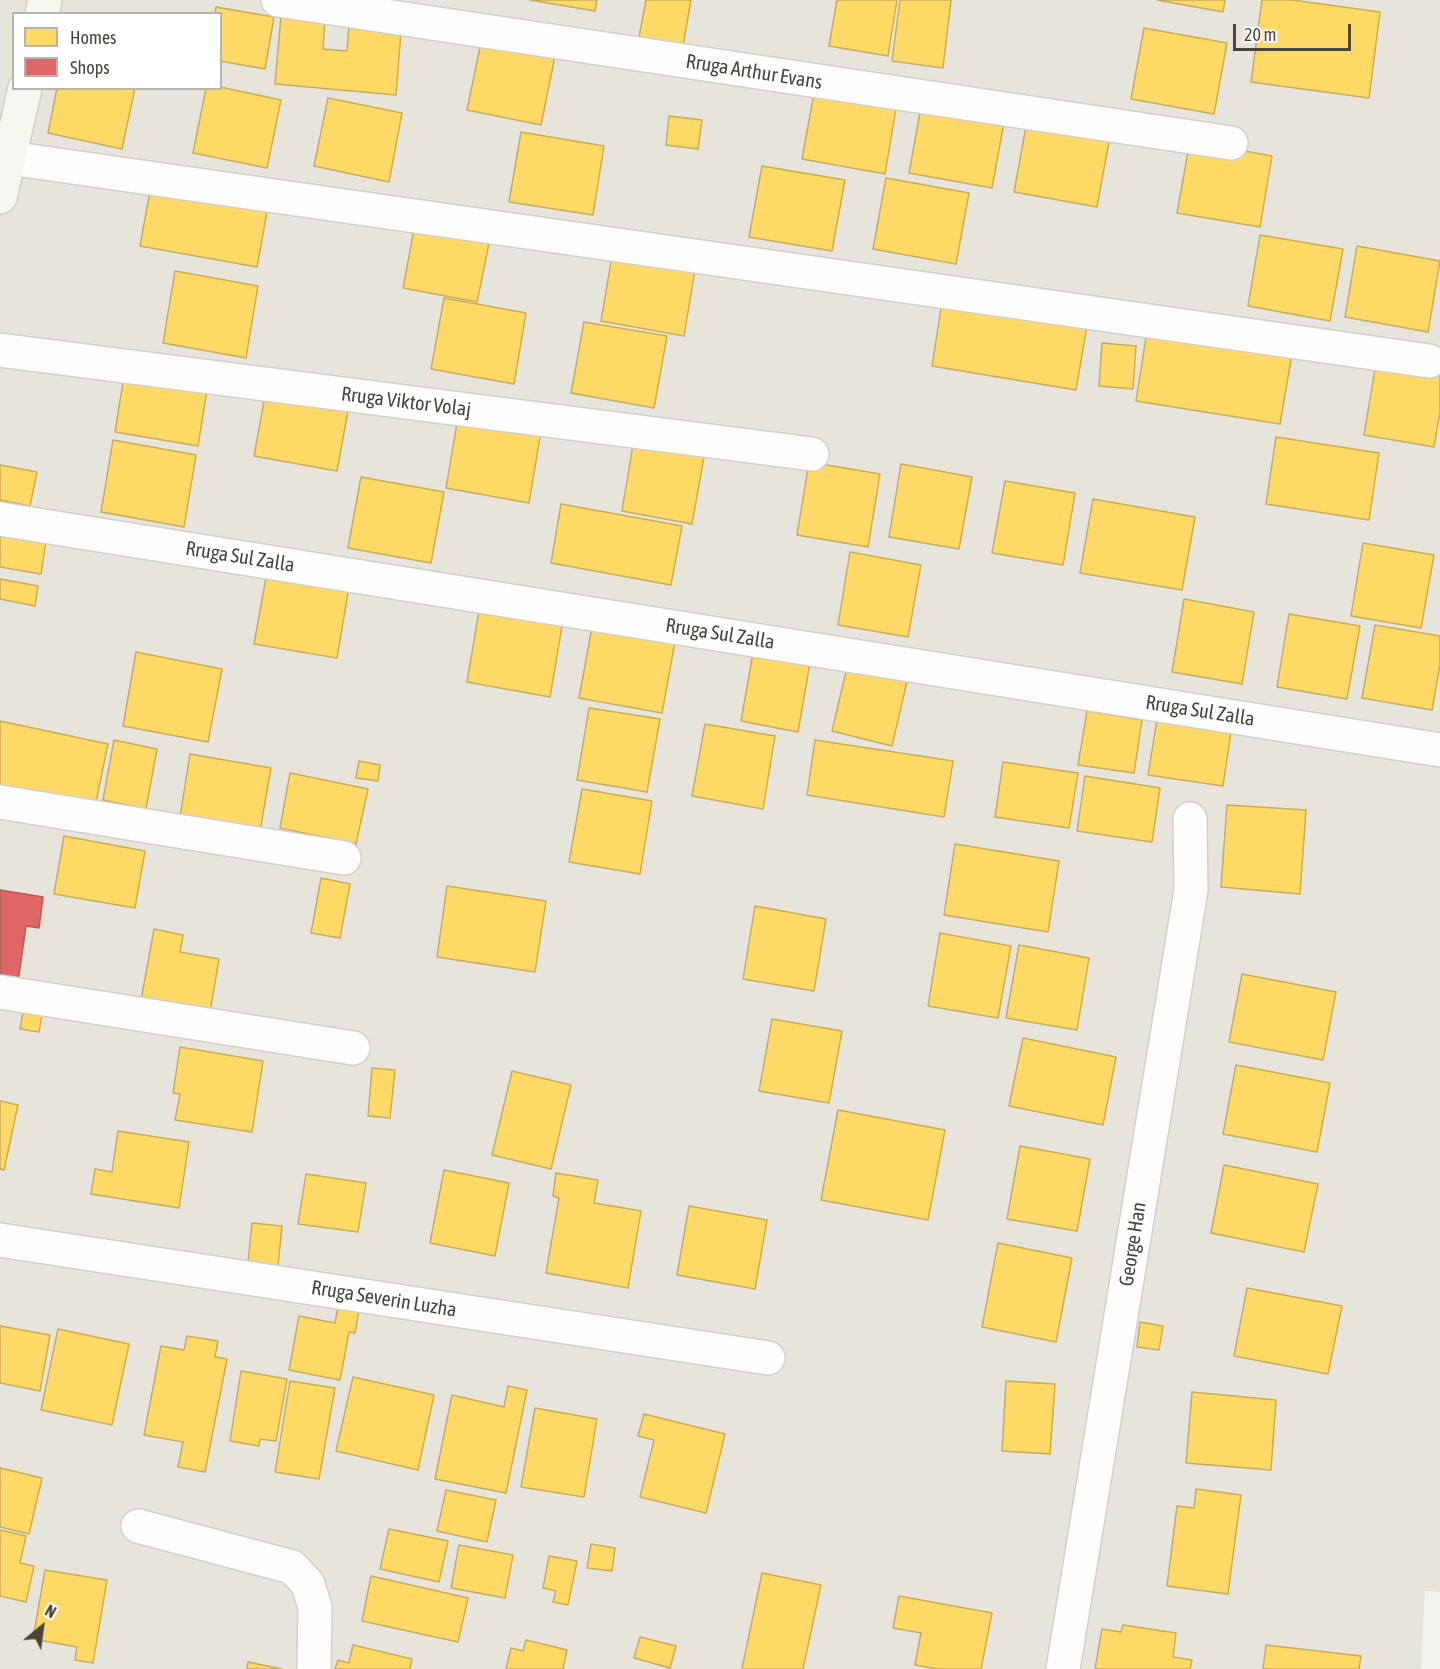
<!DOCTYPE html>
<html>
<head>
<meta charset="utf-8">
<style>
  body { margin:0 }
  #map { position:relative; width:1440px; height:1669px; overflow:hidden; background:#f4f2ee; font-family:"Asap Condensed",sans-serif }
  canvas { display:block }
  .legend { position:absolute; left:12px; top:12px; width:210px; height:78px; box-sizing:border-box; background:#fff; border:2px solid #b7b4b0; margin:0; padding:8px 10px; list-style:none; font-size:18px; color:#4b4439 }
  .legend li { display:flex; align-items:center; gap:12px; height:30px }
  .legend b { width:30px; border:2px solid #b7b4b0 }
  .north { position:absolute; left:12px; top:1597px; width:60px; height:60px; -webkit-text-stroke:4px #fff; paint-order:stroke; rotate:29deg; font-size:16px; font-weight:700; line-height:24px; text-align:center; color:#4b4439 }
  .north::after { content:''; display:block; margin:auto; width:21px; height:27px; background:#4b4439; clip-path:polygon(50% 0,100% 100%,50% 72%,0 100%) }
  .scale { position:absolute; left:1233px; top:24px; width:118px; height:27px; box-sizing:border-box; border:3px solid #4b4439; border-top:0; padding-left:8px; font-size:18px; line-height:21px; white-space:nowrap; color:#4b4439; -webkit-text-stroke:4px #fff; paint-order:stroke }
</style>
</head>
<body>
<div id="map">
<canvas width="1440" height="1669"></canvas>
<ul class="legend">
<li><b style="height:16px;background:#ffd966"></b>Homes</li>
<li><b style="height:16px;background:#e06666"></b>Shops</li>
</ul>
<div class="north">N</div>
<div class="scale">20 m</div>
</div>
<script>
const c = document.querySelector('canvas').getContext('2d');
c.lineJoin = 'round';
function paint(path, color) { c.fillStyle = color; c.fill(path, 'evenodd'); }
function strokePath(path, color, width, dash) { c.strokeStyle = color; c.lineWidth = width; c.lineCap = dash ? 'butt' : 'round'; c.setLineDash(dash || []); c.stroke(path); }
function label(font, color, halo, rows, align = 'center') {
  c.font = font + ' "Asap Condensed",sans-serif'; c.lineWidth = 6; c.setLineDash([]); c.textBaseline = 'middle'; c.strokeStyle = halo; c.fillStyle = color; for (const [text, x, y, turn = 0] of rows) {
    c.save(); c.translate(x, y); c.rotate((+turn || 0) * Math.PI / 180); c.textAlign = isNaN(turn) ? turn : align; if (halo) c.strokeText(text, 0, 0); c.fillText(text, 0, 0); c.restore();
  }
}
paint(new Path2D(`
  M0,0H1440V1592L1425,1591L1421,1669H0ZM14,14H220V88H14Z`), '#e7e4dc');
const homes = new Path2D(`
  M530,0H597L595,11Z
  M646,0H691L683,46L639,37Z
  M837,0H897L888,56L829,46Z
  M900,0H951L943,68L892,61Z
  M1157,0H1225L1223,12Z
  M1262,0H1292L1380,12L1369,98L1251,82Z
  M216,7L274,17L265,69L220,61V14H215Z
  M281,16L325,20L323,49L347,51L349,27L401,32L396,95L275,84Z
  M1144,28L1227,43L1214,114L1131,99Z
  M481,42L555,56L541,125L467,110Z
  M220,87L281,100L267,168L193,153L206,88Z
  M57,88H135L122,149L48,133Z
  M815,88L897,103L885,174L802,159Z
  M328,98L402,113L389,182L314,166Z
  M922,102L1005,117L992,188L909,173Z
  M669,116L702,120L698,149L666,145Z
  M1027,121L1110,136L1097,207L1014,192Z
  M521,132L604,146L593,215L509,202Z
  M1190,141L1272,156L1260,227L1177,213Z
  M762,166L845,180L832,251L749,237Z
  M886,178L969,193L956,264L873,249Z
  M152,180L269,201L257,267L140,246Z
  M416,219L491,234L477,302L403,288Z
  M1260,235L1343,249L1330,321L1248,306Z
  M1357,246L1440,261L1428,332L1345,317Z
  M613,250L696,264L684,336L601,321Z
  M175,271L258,286L246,358L163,343Z
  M943,296L1088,320L1076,390L932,366Z
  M444,298L526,313L514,384L431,369Z
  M584,322L667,336L654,408L571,393Z
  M1147,331L1292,354L1280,424L1136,401Z
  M1102,343L1136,346L1133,389L1099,386Z
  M1376,363L1440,374V412L1434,447L1364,435Z
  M125,370L208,384L198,446L115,432Z
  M267,385L350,400L337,471L254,456Z
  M458,417L541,431L529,503L446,488Z
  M1276,437L1379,453L1369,520L1266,504Z
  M634,439L705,451L692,524L622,511Z
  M113,440L196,455L184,527L101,512Z
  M809,462L880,474L868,547L797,535Z
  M901,464L972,477L959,549L889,537Z
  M0,465L37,472L30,506L0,500Z
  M361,477L444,492L431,563L348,548Z
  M1005,481L1075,493L1063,565L992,553Z
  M1093,499L1195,517L1182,590L1080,573Z
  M561,504L682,526L671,585L551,563Z
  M0,533L46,541L41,574L0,567Z
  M1363,543L1434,555L1421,628L1351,616Z
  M850,552L921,565L908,637L838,625Z
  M267,572L349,587L337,658L254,644Z
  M0,579L38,586L35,606L0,599Z
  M1184,599L1254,612L1242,684L1172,672Z
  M479,611L562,626L550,697L467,682Z
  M1289,614L1360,626L1347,699L1277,687Z
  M1375,625L1440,636V665L1432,710L1362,698Z
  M592,627L675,642L662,713L579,698Z
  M136,652L222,669L208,742L123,726Z
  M753,653L810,663L798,732L741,721Z
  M848,663L908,677L892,746L832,731Z
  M589,708L660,719L647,792L577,780Z
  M1087,711L1142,720L1134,773L1078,765Z
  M1157,720L1231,732L1223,786L1148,775Z
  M0,721L108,744L94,811L0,791Z
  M705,724L775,736L763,809L692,796Z
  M114,740L157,749L146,809L103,800Z
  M815,740L953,761L944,817L807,795Z
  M190,754L271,768L260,831L180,817Z
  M359,761L380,765L378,781L356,778Z
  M1003,762L1078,773L1069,828L995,817Z
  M290,773L368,789L356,844L280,828Z
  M1085,776L1160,788L1152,842L1077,831Z
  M582,789L652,801L640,874L569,862Z
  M1227,805L1306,810L1300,894L1221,887Z
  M64,836L145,851L135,908L54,894Z
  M955,844L1059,861L1048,932L944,915Z
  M321,878L350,884L340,938L311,933Z
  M447,886L546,901L535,972L437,957Z
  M755,906L826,919L814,991L743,979Z
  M154,929L183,935L180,952L219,959L209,1018L140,1006Z
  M940,933L1011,946L998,1018L928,1006Z
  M1019,945L1089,958L1077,1030L1006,1018Z
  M1242,974L1336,992L1323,1060L1229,1042Z
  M23,1012L42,1015L39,1032L20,1029Z
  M772,1019L842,1031L829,1103L759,1091Z
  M1023,1038L1116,1057L1103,1125L1009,1106Z
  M180,1047L263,1061L252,1132L175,1120L180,1094L173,1093Z
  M1236,1065L1330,1083L1317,1152L1223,1134Z
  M372,1068L395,1070L390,1118L368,1116Z
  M512,1071L571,1085L551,1169L492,1155Z
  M0,1101L18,1105L4,1170L0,1169Z
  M838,1110L945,1130L928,1220L821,1200Z
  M118,1131L189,1142L179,1208L91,1194L95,1169L112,1172Z
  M1020,1146L1090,1159L1077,1231L1007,1219Z
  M1224,1165L1318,1184L1304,1252L1211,1233Z
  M444,1170L509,1183L495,1256L430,1243Z
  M556,1173L598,1180L594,1203L641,1211L628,1288L546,1273L559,1198L553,1196Z
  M306,1174L366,1183L358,1232L298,1224Z
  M689,1206L767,1220L755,1289L677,1275Z
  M252,1223L282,1226L278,1266L248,1263Z
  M998,1243L1072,1258L1056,1342L982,1327Z
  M1247,1288L1342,1306L1328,1374L1234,1356Z
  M338,1306L359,1310L355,1333L349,1332L340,1380L289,1370L299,1316L335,1323Z
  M1140,1322L1163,1326L1159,1350L1137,1347Z
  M0,1326L50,1335L40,1391L0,1383Z
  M58,1329L129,1344L112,1425L41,1410Z
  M187,1336L218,1341L215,1357L227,1359L205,1472L178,1467L183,1442L144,1435L161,1346L184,1350Z
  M241,1371L287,1379L276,1441L260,1439L259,1446L230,1441Z
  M353,1377L434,1395L418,1470L336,1451Z
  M290,1381L335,1388L319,1479L275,1472Z
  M1006,1381L1055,1384L1050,1454L1002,1451Z
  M508,1386L527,1390L506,1493L435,1479L452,1395L504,1407Z
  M1192,1392L1276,1400L1271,1470L1186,1463Z
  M535,1408L597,1419L584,1497L521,1487Z
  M644,1414L725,1434L706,1513L640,1497L654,1440L638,1436Z
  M0,1468L42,1478L29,1534L0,1527Z
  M1196,1489L1241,1495L1228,1594L1167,1586L1177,1506L1194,1508Z
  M446,1490L496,1500L487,1542L437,1531Z
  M389,1529L448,1541L439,1582L380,1569Z
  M0,1530L26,1536L20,1563L34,1566L26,1602L0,1596Z
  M591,1544L615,1548L612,1571L587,1568Z
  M459,1545L513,1555L505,1598L451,1588Z
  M549,1556L577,1561L568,1605L553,1602L556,1591L543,1588Z
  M45,1570L107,1580L93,1663L75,1660L77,1647L33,1639Z
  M762,1573L821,1585L803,1669H742Z
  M371,1576L468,1598L458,1642L362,1621Z
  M899,1596L992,1613L981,1669H938L915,1665L921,1633L893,1628Z
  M1123,1625L1176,1633L1173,1657L1192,1660L1190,1669H1095L1102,1629L1121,1632Z
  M640,1637L676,1646L670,1668L634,1658Z
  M526,1640L567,1650L563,1669H506L511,1648L523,1651Z
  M353,1645L412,1659L410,1669H335L338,1660L349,1663Z
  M1266,1645L1361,1656L1359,1669H1263Z
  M248,1662L282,1669H247Z`);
paint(homes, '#ffd966');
strokePath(homes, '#c9ac58', 1.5);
const shops = new Path2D(`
  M0,890L43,897L39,928L26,926L18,982L0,979Z`);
paint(shops, '#e06666');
strokePath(shops, '#b35c58', 1.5);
const minor = new Path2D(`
  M278,0L1231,143
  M9,158L1429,361
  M0,350L812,454
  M0,519L1440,750
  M0,802L344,858
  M0,992L353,1048
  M0,1240L768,1358
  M138,1526L292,1567L308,1584L315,1607L314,1669
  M1063,1669L1191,890L1190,819`);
const secondary = new Path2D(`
  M42,14L45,0
  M0,197L25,88`);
strokePath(minor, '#d2d0cb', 36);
strokePath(secondary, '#d3cfc5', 36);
strokePath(minor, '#fdfdfc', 33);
strokePath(secondary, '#f7f6f1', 33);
label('20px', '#4b4439', '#fff', [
  ["Rruga Arthur Evans",754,72,9],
  ["Rruga Viktor Volaj",406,402,7],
  ["Rruga Sul Zalla",240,557,9],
  ["Rruga Sul Zalla",720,634,9],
  ["Rruga Sul Zalla",1200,711,9],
  ["George Han",1133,1244,-81],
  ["Rruga Severin Luzha",384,1299,9]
]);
</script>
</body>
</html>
